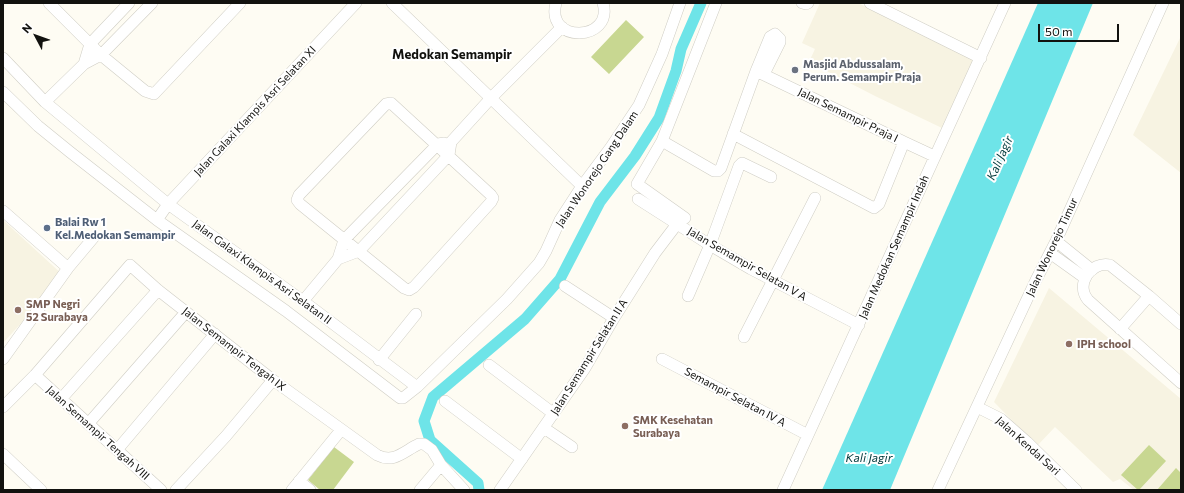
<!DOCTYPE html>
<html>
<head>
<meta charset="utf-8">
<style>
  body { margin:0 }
  #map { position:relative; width:1184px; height:493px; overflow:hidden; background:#fefcf3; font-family:Commissioner,sans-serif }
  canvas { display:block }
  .frame { position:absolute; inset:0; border:4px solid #12120f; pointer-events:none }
  .north { position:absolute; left:16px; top:16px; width:40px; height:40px; -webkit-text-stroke:3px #fff; paint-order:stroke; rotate:311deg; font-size:11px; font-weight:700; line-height:16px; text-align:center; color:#12120f }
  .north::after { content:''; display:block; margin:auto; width:14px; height:18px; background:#12120f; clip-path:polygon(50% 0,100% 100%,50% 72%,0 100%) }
  .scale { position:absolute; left:1038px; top:24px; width:81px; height:18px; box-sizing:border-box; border:2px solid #12120f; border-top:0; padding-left:5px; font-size:12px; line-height:14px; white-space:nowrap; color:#12120f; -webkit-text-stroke:3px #fff; paint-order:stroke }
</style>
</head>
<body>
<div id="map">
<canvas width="1184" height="493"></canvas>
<div class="frame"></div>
<div class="north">N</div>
<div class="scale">50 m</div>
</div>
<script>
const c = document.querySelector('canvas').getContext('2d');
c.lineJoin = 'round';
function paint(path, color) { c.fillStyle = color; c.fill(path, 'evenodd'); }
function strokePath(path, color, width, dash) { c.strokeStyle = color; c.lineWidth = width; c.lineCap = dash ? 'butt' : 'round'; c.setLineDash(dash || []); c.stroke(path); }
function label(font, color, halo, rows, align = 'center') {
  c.font = font + ' Commissioner,sans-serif'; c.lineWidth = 4; c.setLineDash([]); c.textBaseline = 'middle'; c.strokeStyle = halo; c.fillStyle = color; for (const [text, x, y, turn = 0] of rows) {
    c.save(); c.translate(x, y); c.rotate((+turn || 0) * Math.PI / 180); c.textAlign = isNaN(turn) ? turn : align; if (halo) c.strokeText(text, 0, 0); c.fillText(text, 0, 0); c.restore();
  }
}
paint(new Path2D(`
  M820,3H858L974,59L942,128L875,96L809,62L815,49L802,43Z
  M1181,36V173L1133,135Z
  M3,220L64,276L3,343Z
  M1049,288L1181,399V490H1134L1120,479L1113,482L1055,427L1037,446L994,402Z`), '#f7f3e2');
paint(new Path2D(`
  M626,20L644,37L609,74L591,57Z
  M1149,445L1166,461L1139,490H1138L1121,475Z
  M334,447L354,462L333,490H320L308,480Z
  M1176,468L1181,473V490H1157Z`), '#c8d791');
paint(new Path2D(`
  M1038,3H1093L890,490H822Z`), '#6ee4e8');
strokePath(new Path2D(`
  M479,490L478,483L430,440L424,421L433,397L525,319L560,279L600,202L635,156L659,118L676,71L681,49L701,3`), '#6ee4e8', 11);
const minor = new Path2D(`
  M49,3L101,55L145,91L154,94L240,3
  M392,3L582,186
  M556,3C545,44 614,42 603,3
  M802,3L806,4L808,3
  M870,3L981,58
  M3,58L45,102L168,204L303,301L417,387
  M84,64L90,44L129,3
  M3,92L38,126L70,152L157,220L286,311L400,398H403L417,387L507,299L539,263L546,251L560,220L582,186L611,147L639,105L662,54L680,3
  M45,102L84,64L101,55L152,3
  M391,103L491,195L493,198L491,202L414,287L409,290L404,288L300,204L297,200L299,195L386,104Z
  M733,134L874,208L879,204L904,142L756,71
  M662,141L714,171H718L721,168L756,71L770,37L775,34L780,39V42L764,74
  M904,142L934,156
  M638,199L710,245L751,269L859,325
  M3,211L68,268
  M685,218L637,184L662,141L716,3
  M157,220L168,204L356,3
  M1056,241L1092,270
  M1050,253L1085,278
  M338,259L359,251L449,155L451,142L491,98L562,27
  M565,286L614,318
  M688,296L710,245L739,166L742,163L771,177
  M303,301L338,259L344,240L438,144L444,143
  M1181,324L1149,296L1110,265C1091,261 1075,284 1088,300L1181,383
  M1120,329L1149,296
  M744,337L815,198
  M3,359L68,268L94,237
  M662,359L808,435
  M379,360L416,314
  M489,365L554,414
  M35,375L161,490
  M61,399L158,290
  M445,401L522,459
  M3,407L35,375L130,265L158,290L273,380L377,455C394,464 404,451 419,444H424L432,450L441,465L464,490
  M977,407L1001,419L1027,442L1076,490
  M88,424L186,312
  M544,428L572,447
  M117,450L215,334
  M3,454L41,490
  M299,481L310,490
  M176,490L226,436L273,380
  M292,490L341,430
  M420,490L441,465
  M500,490L585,368L614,318L655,253L677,224
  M783,490L1005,3
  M938,490L1036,280L1056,241L1163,3`);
strokePath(minor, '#cfcdc4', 12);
strokePath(minor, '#fff', 11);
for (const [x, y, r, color] of [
  [795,70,4,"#6b7280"],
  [47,228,4,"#5c6f8a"],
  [18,310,4,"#8d6e63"],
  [1069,344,4,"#8d6e63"],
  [625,426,4,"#8d6e63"]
]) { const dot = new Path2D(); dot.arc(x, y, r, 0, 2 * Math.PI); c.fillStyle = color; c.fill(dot); strokePath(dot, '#fff', 1.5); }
label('bold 11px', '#5b616d', '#fff', [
  ["Masjid Abdussalam,",803,64],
  ["Perum. Semampir Praja",803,77]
], 'left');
label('11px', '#12120f', '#fff', [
  ["Jalan Galaxi Klampis Asri Selatan XI",255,111,-47],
  ["Jalan Semampir Praja I",848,115,26],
  ["Jalan Wonorejo Gang Dalam",597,169,-56],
  ["Jalan Medokan Semampir Indah",894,247,-66],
  ["Jalan Wonorejo Timur",1052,247,-65],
  ["Jalan Semampir Selatan V A",747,264,30],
  ["Jalan Galaxi Klampis Asri Selatan II",262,272,36],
  ["Jalan Semampir Tengah IX",234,349,38],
  ["Jalan Semampir Selatan II A",589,357,-58],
  ["Semampir Selatan IV A",735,397,28],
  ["Jalan Semampir Tengah VIII",98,433,42],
  ["Jalan Kendal Sari",1028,446,42]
]);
label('bold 11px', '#4e5e75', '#fff', [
  ["Balai Rw 1",55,222],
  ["Kel.Medokan Semampir",55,235]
], 'left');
label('bold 11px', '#785e54', '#fff', [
  ["SMP Negri",26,304],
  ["52 Surabaya",26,317],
  ["IPH school",1077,344],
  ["SMK Kesehatan",633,420],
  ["Surabaya",633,433]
], 'left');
label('italic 12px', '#00393b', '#fff', [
  ["Kali Jagir",1000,158,-66],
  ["Kali Jagir",869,458]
]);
label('bold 13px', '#12120f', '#fff', [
  ["Medokan Semampir",452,55]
]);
</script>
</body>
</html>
